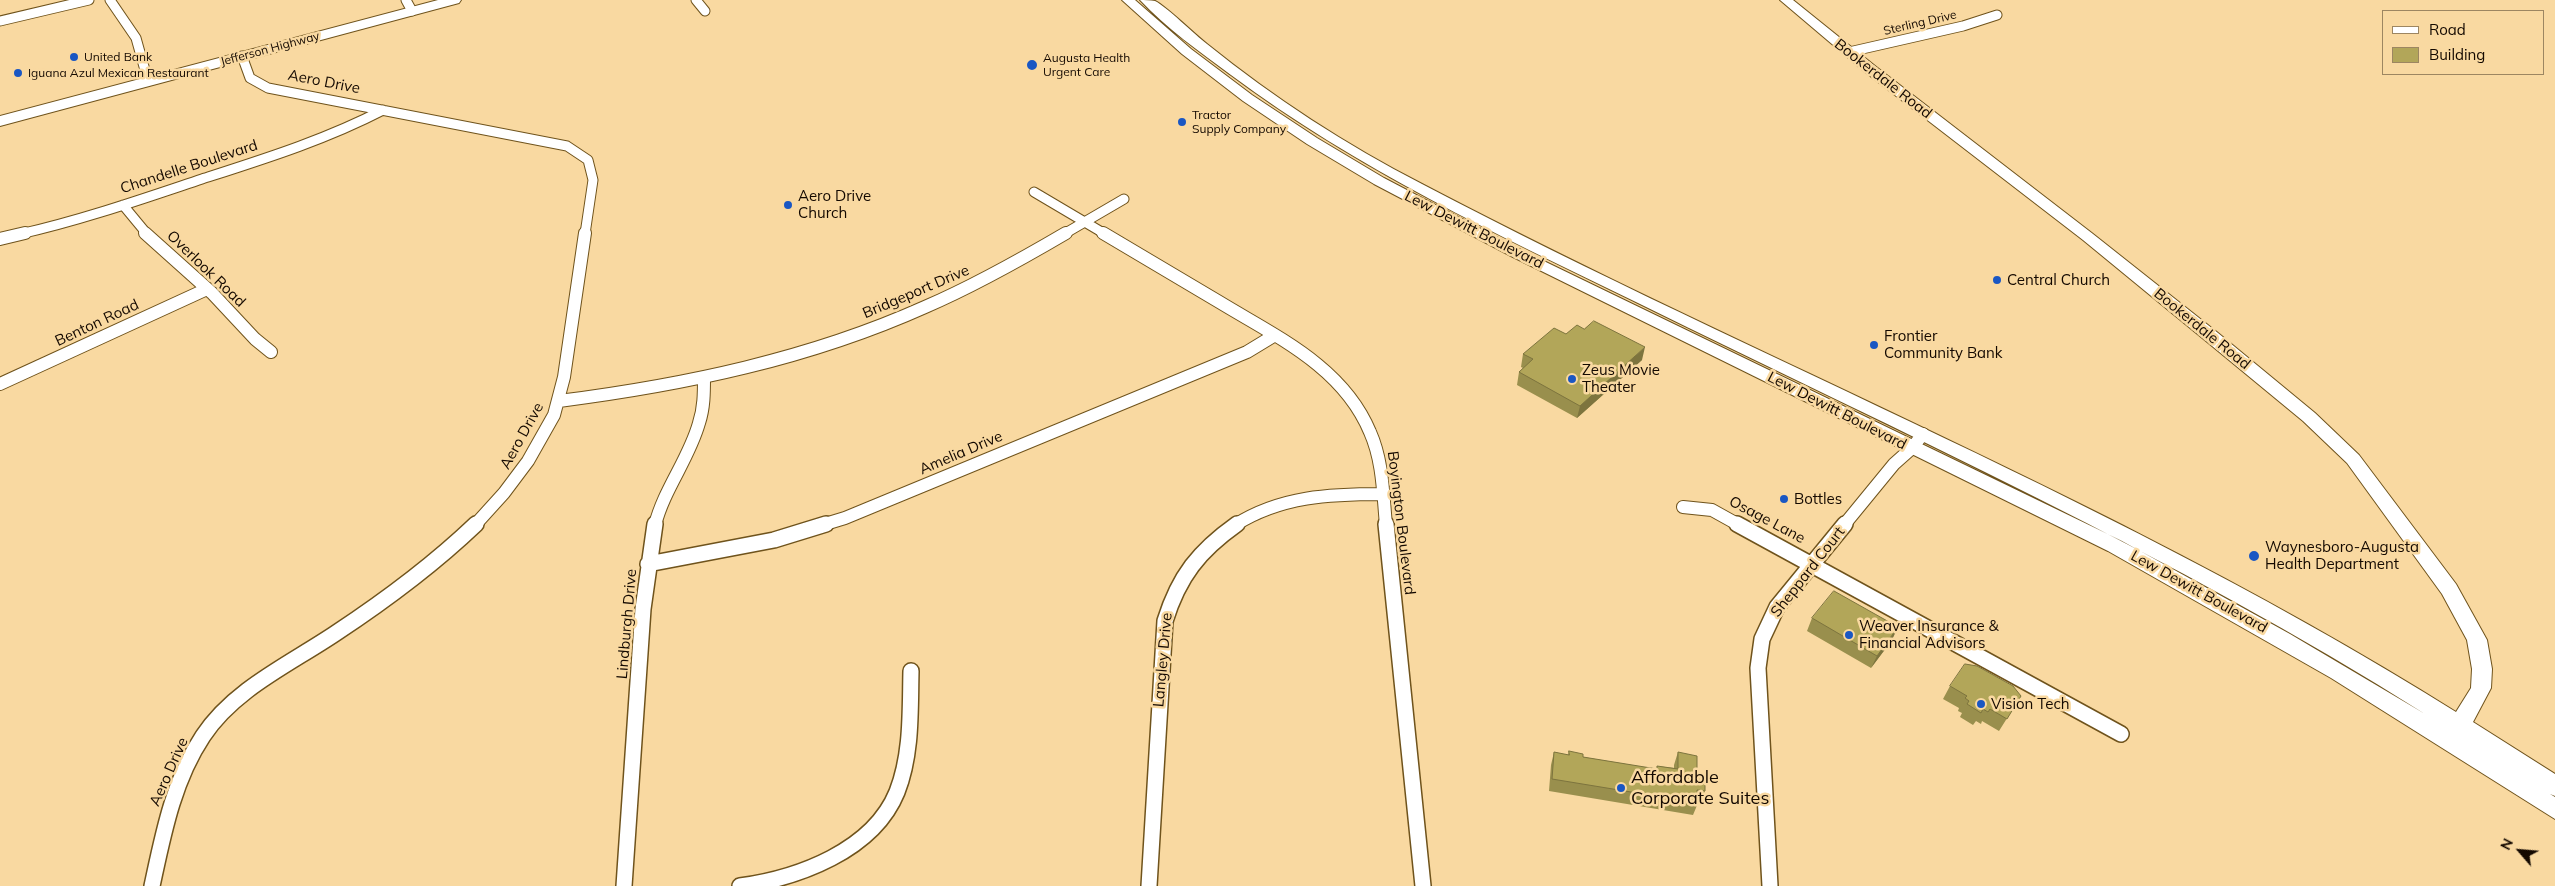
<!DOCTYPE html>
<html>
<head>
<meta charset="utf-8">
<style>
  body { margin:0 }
  #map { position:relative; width:2555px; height:886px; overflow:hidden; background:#f9d9a1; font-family:Mulish,sans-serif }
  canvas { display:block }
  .legend { position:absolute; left:2382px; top:10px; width:162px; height:65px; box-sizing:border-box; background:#f9d9a1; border:1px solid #9d8661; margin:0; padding:6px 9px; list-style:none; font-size:15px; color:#140900 }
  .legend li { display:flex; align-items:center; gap:10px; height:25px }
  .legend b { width:25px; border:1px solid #9d8661 }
  .north { position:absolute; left:2495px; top:826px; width:50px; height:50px; -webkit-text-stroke:4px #f9d9a1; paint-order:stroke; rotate:297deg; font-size:14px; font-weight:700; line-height:20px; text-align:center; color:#140900 }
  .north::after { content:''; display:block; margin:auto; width:18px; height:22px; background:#140900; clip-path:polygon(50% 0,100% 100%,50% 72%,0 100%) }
</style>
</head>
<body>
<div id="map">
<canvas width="2555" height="886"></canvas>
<ul class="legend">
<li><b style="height:6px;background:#fff"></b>Road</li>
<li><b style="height:14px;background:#b2a659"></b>Building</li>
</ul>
<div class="north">N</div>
</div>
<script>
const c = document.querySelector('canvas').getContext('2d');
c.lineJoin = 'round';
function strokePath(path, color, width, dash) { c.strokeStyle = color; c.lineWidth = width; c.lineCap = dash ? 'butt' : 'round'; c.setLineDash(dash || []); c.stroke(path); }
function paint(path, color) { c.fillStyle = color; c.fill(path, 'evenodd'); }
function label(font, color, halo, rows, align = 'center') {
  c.font = font + ' Mulish,sans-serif'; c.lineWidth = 5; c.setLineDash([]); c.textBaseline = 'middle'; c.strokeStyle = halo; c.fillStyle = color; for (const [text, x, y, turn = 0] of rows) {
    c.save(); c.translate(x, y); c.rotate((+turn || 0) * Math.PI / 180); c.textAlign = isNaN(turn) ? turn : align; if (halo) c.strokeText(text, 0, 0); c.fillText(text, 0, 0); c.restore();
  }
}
const streetFar2 = new Path2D(`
  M110,0L136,38L148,81
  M406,0L412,11
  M696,0L705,11
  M0,21L89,0
  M1849,52L1963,26L1997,15
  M242,56L250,78L268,88L567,146L588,160L593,180L585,234
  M1034,192L1105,234
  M123,205L147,234
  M20,234C82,220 142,199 202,179C264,159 325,140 383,110
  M1064,234L1124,199`);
const streetFar1 = new Path2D(`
  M145,233L212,293L255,339L271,352
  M1103,233C1142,256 1182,280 1221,303C1277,337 1343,367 1370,432C1383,461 1383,494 1386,525
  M0,239L25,233
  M0,384L207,289
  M559,401C684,385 809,359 925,307C974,286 1020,260 1066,233
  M1683,507L1712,510L1739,525
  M475,525L504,493L528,461L554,415L564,377L585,233
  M655,525C664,489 689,459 699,423C704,408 704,393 704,377
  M822,525L845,518L1247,352L1275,335
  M1235,525C1281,496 1330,494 1383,494
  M1844,525L1894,464L1912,448L1923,434`);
const street = new Path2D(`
  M1386,524L1423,886
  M1737,524L2121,734
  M648,564L774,540L826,524
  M152,886C163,835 173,781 203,736C234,689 290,664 336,633C386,600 433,565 476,524
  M624,886L643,609L655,524
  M740,886C798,878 873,851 897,792C912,754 910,711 911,671
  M1149,886L1165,621C1179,576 1199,551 1237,524
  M1770,886L1758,668L1762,639L1777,607L1845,524`);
const secondary = new Path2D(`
  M1122,0H1135L1191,49L1252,95L1317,138L1384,178L1521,250L2122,541L2290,634L2425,714C2174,555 1904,434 1638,303C1498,235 1357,169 1231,75C1200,52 1166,28 1140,0C1144,0 1151,0 1155,1C1167,7 1195,35 1207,44C1274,98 1346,145 1422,184C1765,364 2127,505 2456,712L2471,688L2472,669L2467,640L2442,594L2347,463L2303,421L2206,341L2083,240L1865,72L1780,0H1793L1875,66L2093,234L2218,333L2315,413L2359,455L2456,584L2487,640L2492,669L2491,688L2473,722L2555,774V796L2550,794L2555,797V819L2331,678L2108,551L1511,256L1374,184L1307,144L1243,101L1182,54Z`);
const primary = new Path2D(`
  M438,0H461L459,3L0,126V116Z`);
strokePath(streetFar2, '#6f531c', 11);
strokePath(streetFar1, '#6f531c', 14);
strokePath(street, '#6f531c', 18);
strokePath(secondary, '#6f531c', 2);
strokePath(primary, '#6f531c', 2);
strokePath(streetFar2, '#fff', 9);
strokePath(streetFar1, '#fff', 12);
strokePath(street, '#fff', 15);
paint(secondary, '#fff');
paint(primary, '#fff');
paint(new Path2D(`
  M1566,334L1642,360L1577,418L1517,385L1519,372L1523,368L1521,367L1523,354Z
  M1812,618L1892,640L1871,668L1807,631Z
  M1950,686L2021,696L1999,731L1982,721L1981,724L1976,721L1973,725L1960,717L1962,713L1958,711L1959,708L1943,699Z
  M1569,751L1583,757L1656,769L1657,766L1674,768V765L1678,752L1697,779L1705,791L1700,803H1698L1693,815L1549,791L1551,765L1554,752L1568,755Z`), '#998f4d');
paint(new Path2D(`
  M1645,347L1642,360L1577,418L1580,406Z
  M1898,627L1892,640L1871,668L1877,656Z`), '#7d743e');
const building = new Path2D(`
  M1594,321L1645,347L1580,406L1519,372L1533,359L1523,354L1554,328L1566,334L1577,325L1584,329Z
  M1834,591L1898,627L1877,656L1812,618Z
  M1965,664L1977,666L2013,686L2021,696L2007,719L1990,709L1988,712L1983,709L1981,713L1967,704L1969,701L1965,698L1967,696L1950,686Z
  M1569,751L1583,754V757L1657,769V766L1678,769V752L1697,756V779L1705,780V791L1697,790L1698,803L1552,779L1554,752L1569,755Z`);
paint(building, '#b2a659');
strokePath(building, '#7d743e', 1);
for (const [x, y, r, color] of [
  [74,57,5,"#1a57c3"],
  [1032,65,6,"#1a57c3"],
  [18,73,5,"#1a57c3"],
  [1182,122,5,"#1a57c3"],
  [788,205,5,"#1a57c3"],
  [1997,280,5,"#1a57c3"],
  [1874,345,5,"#1a57c3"],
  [1572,379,5,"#1a57c3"],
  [1784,499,5,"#1a57c3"],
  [2254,556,6,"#1a57c3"],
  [1849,635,5,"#1a57c3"],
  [1981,704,5,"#1a57c3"],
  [1621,788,5,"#1a57c3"]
]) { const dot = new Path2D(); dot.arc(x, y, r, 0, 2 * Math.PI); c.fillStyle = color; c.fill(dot); strokePath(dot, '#f9d9a1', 2); }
label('12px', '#140900', '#f9d9a1', [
  ["Sterling Drive",1920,23,-13],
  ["Jefferson Highway",270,49,-15]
]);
label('12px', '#140900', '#f9d9a1', [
  ["United Bank",84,57],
  ["Augusta Health",1043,58],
  ["Urgent Care",1043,72],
  ["Iguana Azul Mexican Restaurant",28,73],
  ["Tractor",1192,115],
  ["Supply Company",1192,129]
], 'left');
label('15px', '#140900', '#f9d9a1', [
  ["Bookerdale Road",1883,79,38],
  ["Aero Drive",324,82,11],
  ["Chandelle Boulevard",189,167,-18],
  ["Lew Dewitt Boulevard",1474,230,27],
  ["Overlook Road",206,269,44],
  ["Bridgeport Drive",916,292,-23],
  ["Benton Road",97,323,-25],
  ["Bookerdale Road",2202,329,39],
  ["Lew Dewitt Boulevard",1837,411,27],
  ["Aero Drive",522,436,-61],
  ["Amelia Drive",961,453,-23],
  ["Osage Lane",1767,520,28],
  ["Boyington Boulevard",1401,523,83],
  ["Sheppard Court",1808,572,-52],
  ["Lew Dewitt Boulevard",2199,592,29],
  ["Lindburgh Drive",627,624,-85],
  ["Langley Drive",1163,660,-85],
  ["Aero Drive",169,772,-66]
]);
label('15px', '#140900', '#f9d9a1', [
  ["Aero Drive",798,196],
  ["Church",798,213],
  ["Central Church",2007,280],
  ["Frontier",1884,336],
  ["Community Bank",1884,353],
  ["Zeus Movie",1582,370],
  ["Theater",1582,387],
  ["Bottles",1794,499],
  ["Waynesboro-Augusta",2265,547],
  ["Health Department",2265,564],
  ["Weaver Insurance &",1859,626],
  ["Financial Advisors",1859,643],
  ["Vision Tech",1991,704]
], 'left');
label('18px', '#140900', '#f9d9a1', [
  ["Affordable",1631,778],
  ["Corporate Suites",1631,799]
], 'left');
</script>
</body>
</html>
